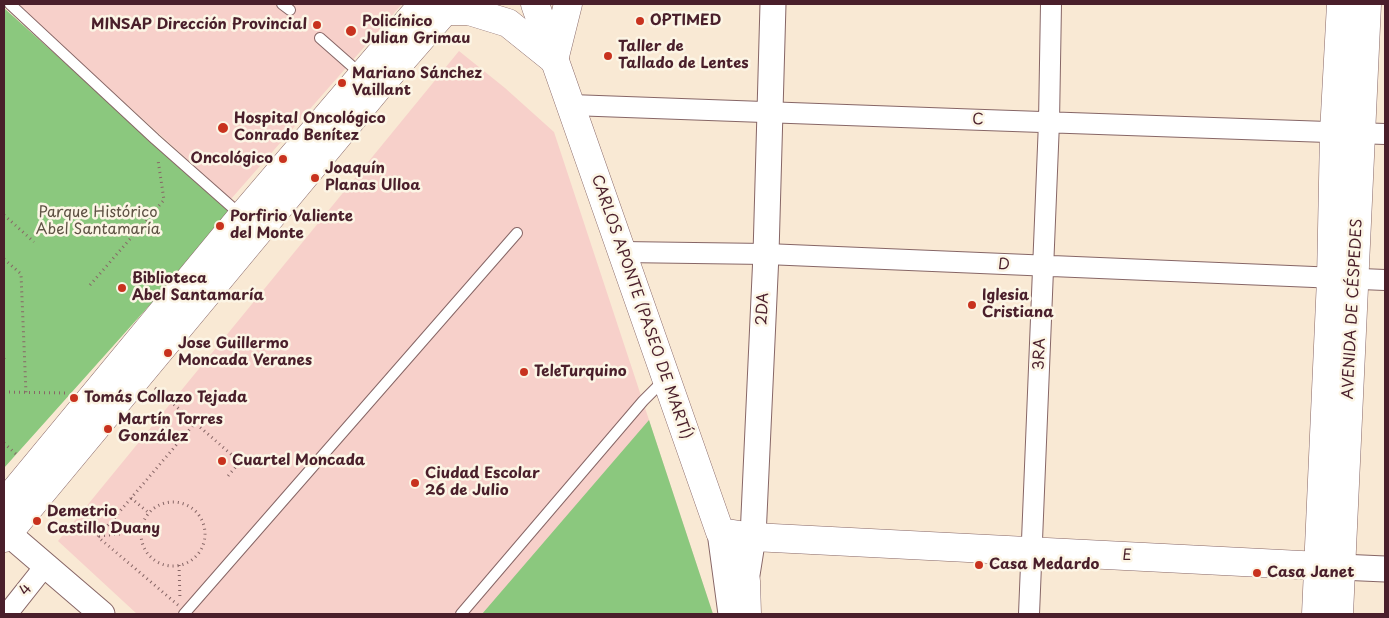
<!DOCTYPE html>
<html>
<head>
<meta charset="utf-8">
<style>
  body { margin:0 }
  #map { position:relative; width:1389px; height:618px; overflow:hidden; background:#f9e9d4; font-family:"Playpen Sans",sans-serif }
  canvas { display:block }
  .frame { position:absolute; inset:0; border:5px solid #4a1f2b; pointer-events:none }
</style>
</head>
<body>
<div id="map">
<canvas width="1389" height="618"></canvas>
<div class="frame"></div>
</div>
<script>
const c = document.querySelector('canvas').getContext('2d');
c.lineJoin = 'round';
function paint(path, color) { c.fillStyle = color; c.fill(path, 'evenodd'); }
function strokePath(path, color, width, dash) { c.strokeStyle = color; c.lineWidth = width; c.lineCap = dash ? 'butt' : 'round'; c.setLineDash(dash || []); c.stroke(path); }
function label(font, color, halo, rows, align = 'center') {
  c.font = font + ' "Playpen Sans",sans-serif'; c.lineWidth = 5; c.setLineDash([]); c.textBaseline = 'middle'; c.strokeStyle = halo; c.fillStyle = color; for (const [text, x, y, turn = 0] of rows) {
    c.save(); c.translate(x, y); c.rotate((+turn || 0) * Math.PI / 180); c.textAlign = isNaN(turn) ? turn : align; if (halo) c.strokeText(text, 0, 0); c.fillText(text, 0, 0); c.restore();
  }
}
paint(new Path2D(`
  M16,4H402L231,199Z
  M459,51L505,88L554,132L713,614H137L58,541Z`), '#f7d0ca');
paint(new Path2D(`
  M4,8L232,213L4,468Z
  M649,420L713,614H482Z`), '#8bc87e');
const service = new Path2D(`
  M10,4L155,139L242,216
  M282,4L290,10
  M320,38L362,75
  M184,614L517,233
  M461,614L643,401L664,380`);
const minor = new Path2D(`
  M571,105C842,117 1114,123 1385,134
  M622,252L766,254L1385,280
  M7,614L45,566
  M1029,614L1049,122L1051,4`);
const tertiary = new Path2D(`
  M4,530L102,614
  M720,532L731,614
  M1340,567L1385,569
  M746,581L753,537L766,254L773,4`);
const secondary = new Path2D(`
  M535,4L720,532L738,560L746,581L747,614
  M720,532L753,537L1340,567
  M1316,614L1331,279L1334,133L1341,4
  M1339,614L1367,4`);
const primary = new Path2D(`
  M445,11H469L508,23L554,60L568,4
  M4,504L242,216L423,4
  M4,538L376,90L451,4`);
strokePath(service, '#876666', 12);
strokePath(minor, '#876666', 22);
strokePath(tertiary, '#876666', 27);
strokePath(secondary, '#876666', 29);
strokePath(primary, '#876666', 29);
strokePath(new Path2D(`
  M4,215L34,242
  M4,259L21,274L26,393
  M90,285L164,200L158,160
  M4,358V360
  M155,388L240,462L228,476
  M4,392L67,393
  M4,443L17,455
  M131,498L149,513
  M141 534a32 32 0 1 1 64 0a32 32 0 1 1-64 0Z
  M99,536L141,532
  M179,565L180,600
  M178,605L98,537L195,423`), '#876666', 3, [1, 4]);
strokePath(service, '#fff', 10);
strokePath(minor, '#fff', 20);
strokePath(tertiary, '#fff', 25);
strokePath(secondary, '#fff', 28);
strokePath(primary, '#fff', 28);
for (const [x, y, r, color] of [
  [640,21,5,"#c8321e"],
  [317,25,5,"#c8321e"],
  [351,31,6,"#c8321e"],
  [608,56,5,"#c8321e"],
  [342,83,5,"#c8321e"],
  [223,128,6,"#c8321e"],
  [283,159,5,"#c8321e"],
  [315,178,5,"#c8321e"],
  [220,226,5,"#c8321e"],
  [122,288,5,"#c8321e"],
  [972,305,5,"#c8321e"],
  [168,353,5,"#c8321e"],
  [524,372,5,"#c8321e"],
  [74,398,5,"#c8321e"],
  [108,429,5,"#c8321e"],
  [222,461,5,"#c8321e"],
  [415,483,5,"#c8321e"],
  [37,521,5,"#c8321e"],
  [979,565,5,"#c8321e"],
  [1257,573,5,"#c8321e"]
]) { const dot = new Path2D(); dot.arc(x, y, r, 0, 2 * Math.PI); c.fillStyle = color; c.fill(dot); strokePath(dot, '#fcf5e5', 2); }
label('bold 15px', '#4a1f2b', '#fcf5e5', [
  ["OPTIMED",650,21],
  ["Policínico",362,22],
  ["Julian Grimau",362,39],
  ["MINSAP Dirección Provincial",307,25,"right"],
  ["Taller de",618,47],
  ["Tallado de Lentes",618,64],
  ["Mariano Sánchez",352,74],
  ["Vaillant",352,91],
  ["Hospital Oncológico",234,119],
  ["Conrado Benítez",234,136],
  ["Oncológico",273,159,"right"],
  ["Joaquín",325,169],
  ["Planas Ulloa",325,186],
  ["Porfirio Valiente",230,217],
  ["del Monte",230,234],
  ["Biblioteca",132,279],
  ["Abel Santamaría",132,296],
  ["Iglesia",982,296],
  ["Cristiana",982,313],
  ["Jose Guillermo",178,344],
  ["Moncada Veranes",178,361],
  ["TeleTurquino",534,372],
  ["Tomás Collazo Tejada",84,398],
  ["Martín Torres",118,420],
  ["González",118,437],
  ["Cuartel Moncada",232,461],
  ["Ciudad Escolar",425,474],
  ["26 de Julio",425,491],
  ["Demetrio",47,512],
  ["Castillo Duany",47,529],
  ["Casa Medardo",989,565],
  ["Casa Janet",1267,573]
], 'left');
label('15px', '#4a1f2b', '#fcf5e5', [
  ["C",978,120,2],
  ["D",1004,265,3],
  ["CARLOS APONTE (PASEO DE MARTÍ)",641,307,71],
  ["2DA",763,309,-87],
  ["AVENIDA DE CÉSPEDES",1353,309,-87],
  ["3RA",1040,354,-88],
  ["E",1127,556,3],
  ["4",26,590,-51]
]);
label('15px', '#5e5244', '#fcf5e5', [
  ["Parque Histórico",98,213],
  ["Abel Santamaría",98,230]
]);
</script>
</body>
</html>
